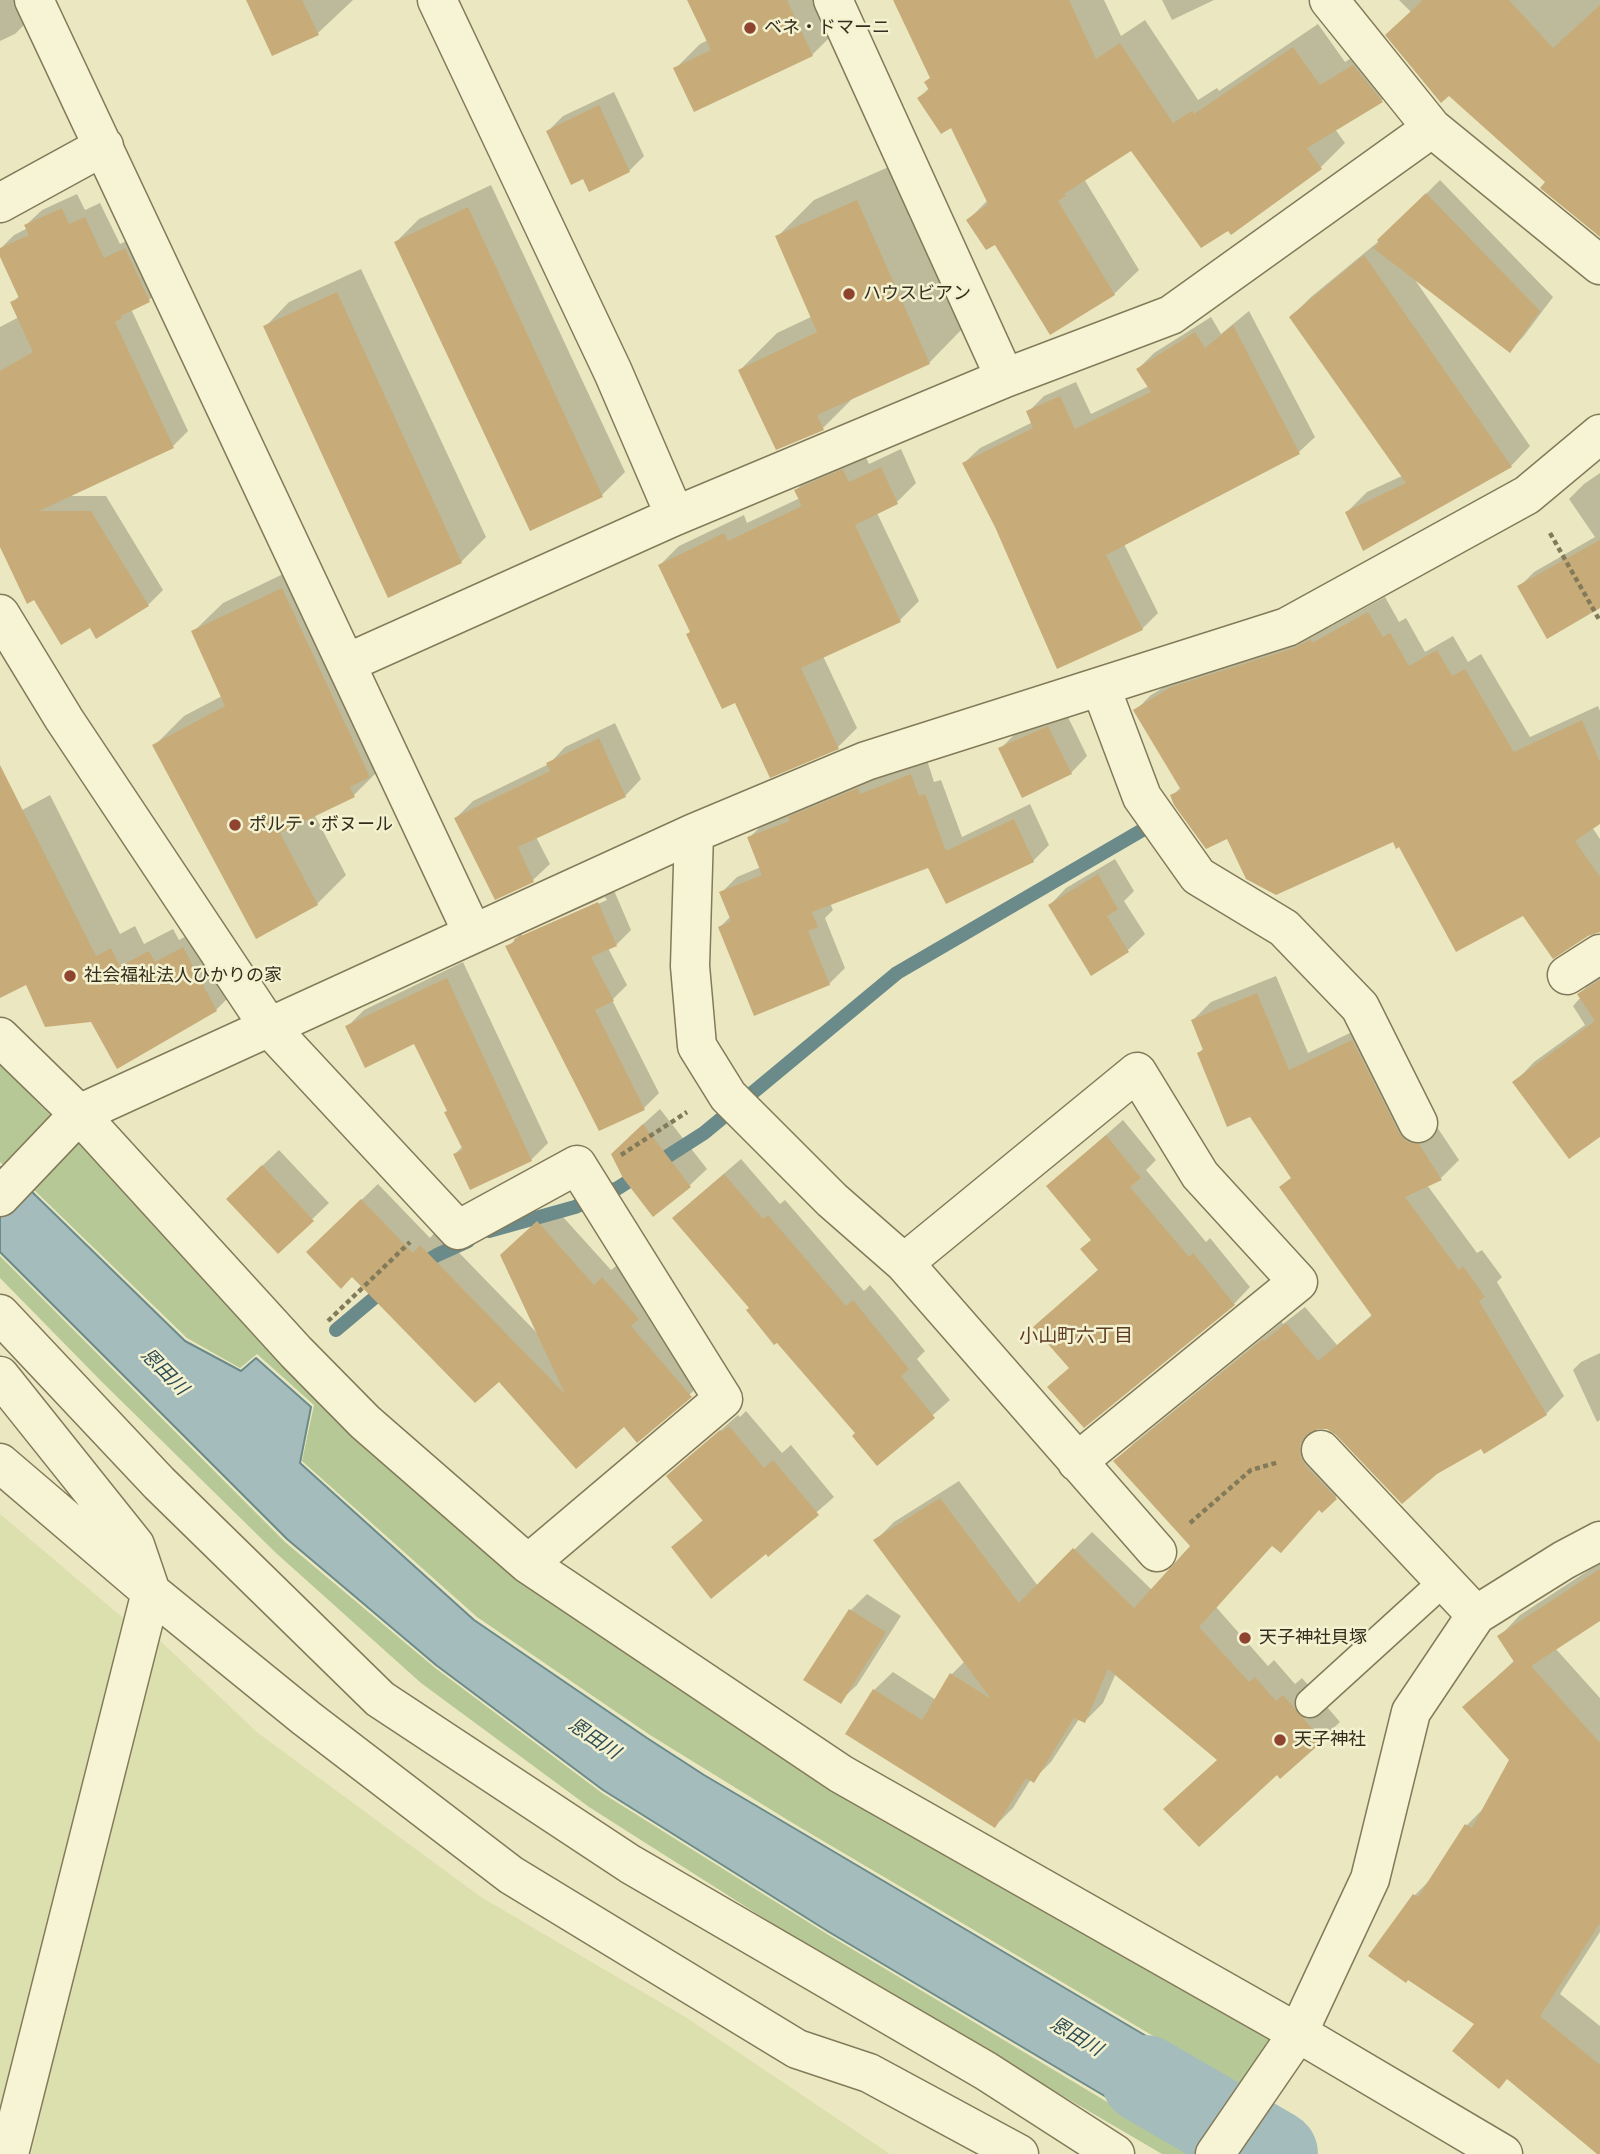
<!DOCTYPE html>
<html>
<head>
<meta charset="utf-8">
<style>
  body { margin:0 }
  canvas { display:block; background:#ebe8c1 }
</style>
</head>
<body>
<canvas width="1600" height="2154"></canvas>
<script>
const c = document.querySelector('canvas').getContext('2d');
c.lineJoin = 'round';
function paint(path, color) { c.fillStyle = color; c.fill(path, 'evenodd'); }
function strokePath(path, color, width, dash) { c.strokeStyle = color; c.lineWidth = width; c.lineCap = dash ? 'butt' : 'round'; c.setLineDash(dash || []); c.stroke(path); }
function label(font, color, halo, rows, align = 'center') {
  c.font = font + ' Merriweather,"Noto Sans JP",serif'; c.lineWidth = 5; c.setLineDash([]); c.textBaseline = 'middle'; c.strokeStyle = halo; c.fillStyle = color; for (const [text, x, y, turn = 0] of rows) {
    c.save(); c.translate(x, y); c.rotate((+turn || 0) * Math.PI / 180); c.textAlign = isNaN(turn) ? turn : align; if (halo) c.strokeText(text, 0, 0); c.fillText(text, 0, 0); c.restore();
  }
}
paint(new Path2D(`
  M0,1514L127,1621L0,2145Z
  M153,1634L258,1733L481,1897L687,2018L890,2154H31Z`), '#dce0af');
paint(new Path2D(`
  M0,1064L51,1116L3,1165L0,1162Z
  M78,1138L429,1494L1273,2035L1238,2086L791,1822L650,1735L477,1617L302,1461L314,1405L257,1354L240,1368L187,1338L30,1186Z
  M0,1256L285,1542L434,1667L602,1793L827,1934L1194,2154H1162L817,1952L589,1807L421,1683L276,1553L101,1381L0,1278Z`), '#b6c896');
const water = new Path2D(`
  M0,1167L28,1188L185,1341L241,1371L256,1358L311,1407L300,1463L474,1620L647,1738L704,1775L1236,2089L1197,2151L829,1932L603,1790L436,1665L287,1539L0,1252Z`);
paint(water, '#a4bdbc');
strokePath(water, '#6b8a8a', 2);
paint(new Path2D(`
  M0,0H30L36,13L15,34L0,41Z
  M248,0H353L318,33Z
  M689,0H822L836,31L812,55L676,68L700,44L708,40Z
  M895,0H1104L1121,36L1145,20L1198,100L1217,88L1219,91L1318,24L1345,62L1378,41L1406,76L1382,100L1335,129L1345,143L1320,168L1131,148L1084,179L1139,270L1114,294L996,242L968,220L988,200L951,126L919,98L930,87L932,77Z
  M1162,0H1214L1172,20Z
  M1399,0H1600V235L1548,182L1411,12Z
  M614,92L644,156L629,171L584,176L548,131L563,116Z
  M893,165L965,326L929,363L856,395L823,428L777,448L740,370L777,333L813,316L777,237L814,200Z
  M1440,180L1553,297L1523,337L1509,351L1413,277L1530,446L1511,466L1347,512L1367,492L1402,476L1291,317L1311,297L1379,241Z
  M491,185L625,472L602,495L396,242L419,219Z
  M77,194L85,210L100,203L120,244L141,234L164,285L149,300L131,309L188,431L173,446L66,496H106L163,590L148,605L90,626L0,542V327L19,317L12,303L20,295L0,253V249L14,235L28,228L26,225L42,210Z
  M361,269L486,537L461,562L265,327L289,302Z
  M1249,311L1315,437L1299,452L1124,544L1158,613L1142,629L996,526L964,463L980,448L1033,422L1029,411L1044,396L1076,382L1091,414L1149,386L1138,369L1154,353L1211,317L1221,334Z
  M901,449L916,483L897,502L877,513L919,601L900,620L823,656L857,728L838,747L770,775L736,701L692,631L660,565L679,546L744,515L747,523L800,498L796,490L816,471L863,451L869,464Z
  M1600,473V606L1519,587L1534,572L1595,537L1569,499L1584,484Z
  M312,560L383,766L354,795L314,814L346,875L317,904L155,745L184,716L222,696L193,632L223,603Z
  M1385,597L1399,622L1406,618L1425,652L1453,636L1468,662L1481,654L1530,737L1598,706L1600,711V822L1592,827L1600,839V931L1587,934L1523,914L1400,845L1393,839L1228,837L1172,796L1181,787L1135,711L1151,695L1189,672L1327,625L1328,628Z
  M1065,711L1087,756L1071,773L1000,749L1017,732Z
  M615,723L641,779L625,796L536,837L550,864L533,880L495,898L456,818L473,801L549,764L565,747Z
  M927,760L934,782L941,780L962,837L1030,804L1049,845L1033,861L929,866L830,903L833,910L825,918L845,968L829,984L720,927L731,916L721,893L737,877L761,867L749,838L765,822L874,774L876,779Z
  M50,795L120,934L135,926L144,944L173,929L179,940L207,925L240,986L216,1010L117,1067L92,1020L27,983L0,984V822Z
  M1115,859L1134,891L1124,901L1145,934L1128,950L1091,973L1050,905L1066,888Z
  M613,888L631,930L616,945L608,948L627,985L612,1000L659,1093L644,1108L600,1128L508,947L522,932ZM605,897L607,900L522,938V934Z
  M463,962L548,1143L531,1160L455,1154L463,1146L449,1111L415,1041L347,1027L364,1010Z
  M1600,974V1135L1515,1082L1534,1062L1585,1025L1573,1006L1581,997L1579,994Z
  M1276,976L1308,1053L1371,1023L1425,1124L1437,1127L1459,1160L1441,1178L1427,1185L1477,1253L1482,1250L1502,1277L1497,1282L1564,1396L1546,1414L1485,1451L1482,1446L1338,1433L1327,1427H1317V1437L1354,1480L1322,1510L1320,1508L1273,1544L1216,1607L1268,1666L1274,1660L1295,1684L1302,1678L1340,1722L1281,1777L1278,1773L1218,1759L1116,1673L1103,1703L1085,1721L1079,1719L1051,1762L1033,1780L1031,1779L1013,1808L995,1826L874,1690L893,1672L936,1700L952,1674L965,1661L876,1540L894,1522L959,1481L1038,1586L1092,1532L1152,1590L1192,1546L1116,1461L1134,1443L1282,1322L1283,1324L1305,1307L1337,1345L1373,1314L1282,1187L1292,1177L1251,1115L1199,1053L1204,1048L1193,1020L1211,1002Z
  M660,1109L707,1169L690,1185L653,1215L629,1137Z
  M1123,1120L1156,1160L1146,1170L1206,1242L1210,1238L1250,1287L1234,1304L1084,1426L1070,1367L1035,1327L1099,1269L1092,1239L1048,1186Z
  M279,1150L329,1203L278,1252L245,1182Z
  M741,1159L780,1204L785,1200L864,1291L870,1285L894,1313L925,1351L917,1359L950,1400L877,1464L857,1433L751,1308L691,1202Z
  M378,1184L430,1238L437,1230L538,1334L519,1239L554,1207L611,1270L620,1263L707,1379L638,1440L624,1424L500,1379L324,1236Z
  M1600,1353V1420L1597,1422L1573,1370L1581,1362Z
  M746,1411L782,1453L791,1445L834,1497L768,1555L766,1552L673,1547L704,1519L668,1476L738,1415L740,1417Z
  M1600,1563V1619L1555,1648L1600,1698V1932L1560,1994L1600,2026V2150L1476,2024L1371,1955L1415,1895L1435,1875L1467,1825L1486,1806L1511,1760L1464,1707L1515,1660L1499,1637L1520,1615Z
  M867,1594L901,1616L857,1685L840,1701L851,1610Z`), '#0003');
strokePath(new Path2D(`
  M489,1231L575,1207L618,1188L704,1133L897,973L1151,825
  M417,1267L437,1255L468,1241
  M336,1330L386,1288`), '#6b8a8a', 14);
strokePath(new Path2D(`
  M1145,2079L1274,2154`), '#a4bdbc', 88);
paint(new Path2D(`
  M246,0H302L319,35L272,56Z
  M687,0H787L813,56L694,112L673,68L711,50Z
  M893,0H1069L1096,59L1120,43L1173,123L1192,111L1194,114L1293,47L1320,85L1353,65L1383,102L1307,148L1322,169L1231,235L1228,231L1201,248L1131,151L1064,194L1066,196L1058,201L1115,295L1050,335L995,245L986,250L966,220L988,204L951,128L941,134L917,98L929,90L924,82L930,78Z
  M1423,0H1509L1553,48L1600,5V237L1540,188L1545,182L1449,96L1441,103L1385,35Z
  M599,105L630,172L589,192L583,179L571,185L546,131Z
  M1426,193L1540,311L1510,353L1373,248L1379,243L1377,240Z
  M857,200L930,364L817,415L824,430L776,450L738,370L817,332L775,236Z
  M468,207L603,497L530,531L394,242Z
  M62,208L69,224L85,217L104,258L125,248L150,302L121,316L122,318L115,322L174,448L39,511H91L149,606L96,639L90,628L61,645L34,600L27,604L0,547V371L33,352L10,302L19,298L0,257V248L29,235L24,225Z
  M1364,255L1512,467L1363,551L1345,512L1406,483L1289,317Z
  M337,292L462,563L388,598L263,326Z
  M1233,325L1300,454L1106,555L1143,630L1057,669L995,527L962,463L1033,428L1026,411L1060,396L1075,429L1151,392L1136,369L1195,332L1205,348Z
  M881,467L898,504L855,525L901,622L801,668L839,749L770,778L735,703L722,709L686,634L690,632L658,565L724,533L728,541L802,506L794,490L843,469L849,482Z
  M1600,540V608L1547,639L1517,586Z
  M282,588L370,777L350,787L355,797L280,833L318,905L256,939L152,745L225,706L191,631Z
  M1368,612L1383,637L1390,633L1409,666L1437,650L1452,676L1465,669L1514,752L1582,720L1600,762V824L1575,841L1600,877V932L1588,936L1553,959L1523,916L1456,952L1399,847L1396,849L1393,842L1276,895L1246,879L1227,839L1206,849L1174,805L1170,795L1181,790L1133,710L1171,687L1294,648L1311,639L1312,643Z
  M1048,726L1072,774L1022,798L998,748Z
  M599,738L626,797L518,847L534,882L495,900L454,818L550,771L546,763Z
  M0,765L96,956L111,948L120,966L149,951L155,962L183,947L217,1011L117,1069L91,1022L45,1027L26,985L0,998Z
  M911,774L919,796L925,794L946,851L1014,819L1034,862L946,904L928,868L812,912L818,927L808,931L830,985L754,1016L718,927L731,921L719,892L762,875L747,837L790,821L788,817L858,788L860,794Z
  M1098,874L1118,909L1107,916L1129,952L1091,976L1048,905Z
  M598,902L617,946L591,957L614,1001L595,1010L645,1110L599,1131L505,946L515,942L514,939Z
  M447,978L532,1161L470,1190L453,1154L463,1150L444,1112L447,1111L414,1044L365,1068L345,1026Z
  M1600,980V1137L1569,1159L1512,1082L1595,1021L1577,994Z
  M1257,993L1289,1070L1352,1040L1399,1133L1407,1142L1419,1144L1442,1180L1405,1197L1459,1270L1463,1266L1485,1297L1479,1301L1547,1415L1484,1454L1481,1449L1437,1474L1402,1504L1336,1435L1327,1429H1317L1306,1435L1300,1444V1456L1305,1465L1337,1499L1322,1513L1319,1510L1281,1553L1272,1546L1199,1627L1249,1682L1255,1677L1276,1701L1283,1695L1323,1741L1280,1779L1277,1775L1199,1847L1163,1809L1217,1760L1108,1669L1085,1723L1074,1718L1034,1783L1026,1778L995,1828L845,1734L873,1689L922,1720L950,1673L991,1699L873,1540L940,1498L1019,1603L1073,1548L1134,1608L1190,1546L1113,1461L1263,1339L1264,1341L1286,1323L1318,1361L1372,1316L1279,1187L1291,1178L1250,1117L1227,1127L1197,1053L1203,1050L1191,1020Z
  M643,1124L691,1187L653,1217L623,1178L611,1154Z
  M1106,1135L1141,1178L1130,1187L1189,1257L1193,1253L1235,1305L1084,1428L1047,1387L1069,1368L1033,1327L1098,1270L1080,1249L1091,1240L1046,1186Z
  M262,1165L314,1221L278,1254L226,1199Z
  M724,1174L763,1219L768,1215L846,1306L853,1300L909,1369L901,1376L935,1418L877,1466L852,1436L855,1433L777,1343L774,1345L746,1310L749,1308L672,1218Z
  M361,1199L413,1253L420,1245L565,1394L500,1255L537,1221L594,1285L602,1277L639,1319L631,1326L692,1397L637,1443L624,1427L576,1469L499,1382L475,1403L352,1277L341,1289L306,1252Z
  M729,1426L764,1468L773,1460L819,1515L768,1557L766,1554L711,1599L671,1547L703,1521L666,1476L720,1430L722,1432Z
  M1600,1569V1621L1531,1666L1600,1743V1923L1540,2016L1600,2065V2154H1597L1507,2079L1499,2089L1452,2051L1474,2024L1408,1980L1406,1983L1368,1956L1413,1894L1418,1897L1465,1824L1472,1828L1509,1760L1462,1707L1514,1662L1497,1636Z
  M849,1609L886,1632L841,1704L803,1680Z`), '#c7ac79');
const lane = new Path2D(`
  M1310,1703L1443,1582`);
const street = new Path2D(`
  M34,0L473,934
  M437,0L613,372L675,516
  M1329,0L1432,128L1600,265
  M0,203L104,146
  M1005,378L1171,315L1432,128
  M0,614L64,719L269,1027L458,1230L577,1165L723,1399L528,1564
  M347,663L675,516L1005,378L833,0
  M1101,688L1142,797L1198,876L1284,928L1360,1007L1418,1123
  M694,833L690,966L697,1046L728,1096L832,1200L904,1263L1157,1552
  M1567,975L1600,954
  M0,1037L79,1114L296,1352L365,1422L528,1564L841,1774L1298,2033L1503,2154
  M0,1197L79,1114L694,833L866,761L1287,627L1527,495L1600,434
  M904,1263L1137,1072L1200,1175L1298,1282L1077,1462
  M0,1314L159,1483L380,1699L630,1864L986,2071L1115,2154
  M0,1376L135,1545L151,1592L9,2154
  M1321,1450L1476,1615
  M0,1463L151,1592L306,1718L511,1875L797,2049L869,2073L1019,2154
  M1215,2154L1298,2033L1370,1879L1411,1712L1476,1615L1564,1560L1600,1541`);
strokePath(lane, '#837a5a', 31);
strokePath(street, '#837a5a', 41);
strokePath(new Path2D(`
  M1550,533L1600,621
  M621,1155L687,1112
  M328,1321L410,1242
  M1190,1523L1251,1470L1279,1462`), '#837a5a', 4.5, [5, 3.5]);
strokePath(lane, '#f6f4d4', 28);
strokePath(street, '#f6f4d4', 38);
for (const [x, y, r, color] of [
  [750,28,7,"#8e442e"],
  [849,294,7,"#8e442e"],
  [235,825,7,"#8e442e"],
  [70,976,7,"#8e442e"],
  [1245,1638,7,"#8e442e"],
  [1280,1740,7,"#8e442e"]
]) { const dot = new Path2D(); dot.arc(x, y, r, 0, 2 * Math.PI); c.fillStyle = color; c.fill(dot); strokePath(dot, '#f3f1d0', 2.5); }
label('18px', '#342d1d', '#f3f1d0', [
  ["ベネ・ドマーニ",764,28],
  ["ハウスビアン",863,294],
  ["ポルテ・ボヌール",249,825],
  ["社会福祉法人ひかりの家",84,976],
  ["天子神社貝塚",1259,1638],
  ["天子神社",1294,1740]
], 'left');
label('19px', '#5d3b20', '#f3f1d0', [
  ["小山町六丁目",1076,1337]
]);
label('italic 19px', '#2d4c53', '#f3f1d0', [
  ["恩田川",164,1372,45],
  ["恩田川",594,1739,34],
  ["恩田川",1076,2037,31]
]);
</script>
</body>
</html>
